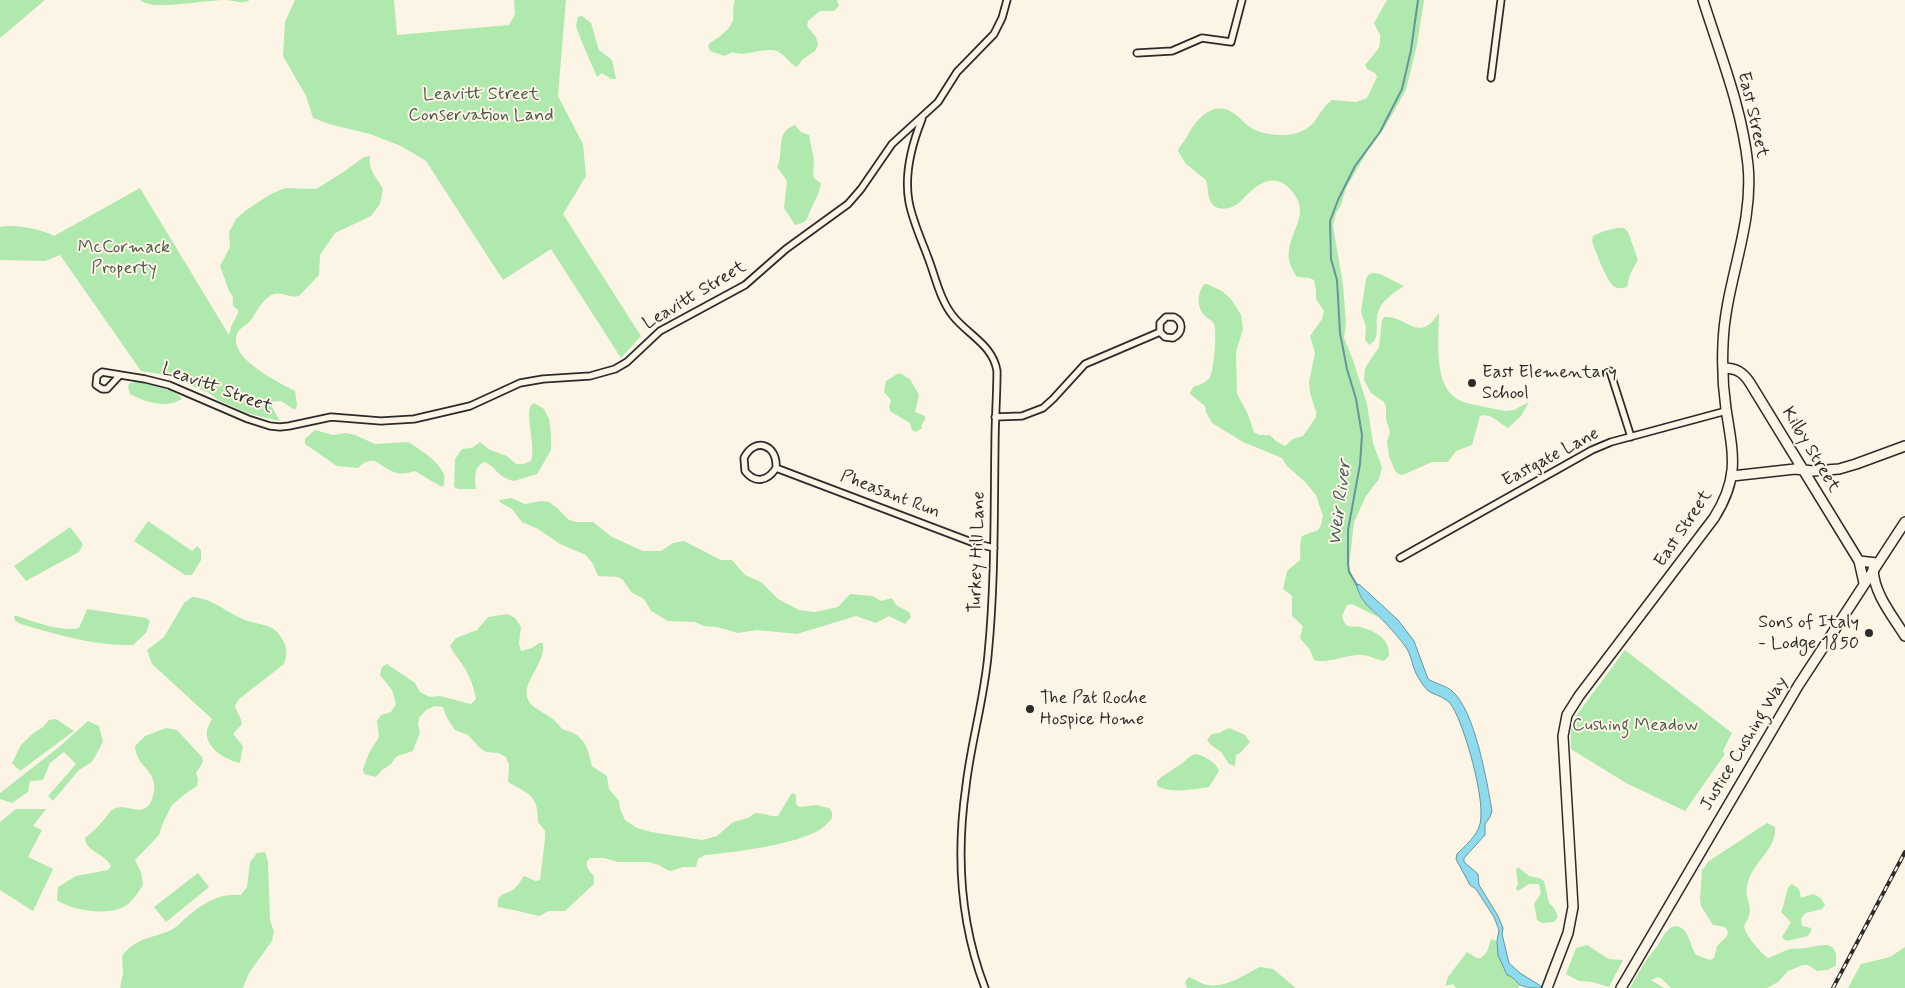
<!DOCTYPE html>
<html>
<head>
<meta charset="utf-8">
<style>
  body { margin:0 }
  canvas { display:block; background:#fcf5e5 }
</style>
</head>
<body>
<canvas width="1905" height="988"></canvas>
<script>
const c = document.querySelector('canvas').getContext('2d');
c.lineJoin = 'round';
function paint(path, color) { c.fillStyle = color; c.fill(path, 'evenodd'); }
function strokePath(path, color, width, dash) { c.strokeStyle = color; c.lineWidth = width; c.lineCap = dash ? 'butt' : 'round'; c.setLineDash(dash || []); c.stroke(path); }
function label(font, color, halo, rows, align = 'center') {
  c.font = font + ' Mynerve,sans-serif'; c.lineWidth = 4; c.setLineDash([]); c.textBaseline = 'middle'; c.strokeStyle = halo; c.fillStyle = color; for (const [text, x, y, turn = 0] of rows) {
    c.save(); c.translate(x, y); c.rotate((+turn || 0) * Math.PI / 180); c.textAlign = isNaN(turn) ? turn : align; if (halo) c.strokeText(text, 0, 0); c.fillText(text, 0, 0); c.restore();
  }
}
paint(new Path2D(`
  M0,0H45L0,38Z
  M140,0H250C241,5 233,0 224,0C200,1 177,6 154,5C149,4 144,3 140,0Z
  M295,0H394L397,35L509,25L515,14L514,0H566L558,96L583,144L586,176L563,214L641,336L621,358L551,249L503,280L426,161L401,146L370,134L329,124L313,118L306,96L283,56L285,22Z
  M735,0H837L839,6L834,11H820L808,21L807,26L816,37L818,45L815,51L803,59L797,67C788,63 783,50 771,50C757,49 746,57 732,52L725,56L710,51L708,46L710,43C718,38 731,29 733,20C734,12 732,7 735,0Z
  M1387,0H1424L1417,45L1406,90L1383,130L1367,152L1346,188L1341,205L1336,213L1333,226L1343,284L1346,323L1344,338L1353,360L1367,404L1373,443L1382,467L1379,479L1366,496L1354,522L1349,567L1361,597L1378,617L1352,604L1347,605L1342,616C1343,619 1344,624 1348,626C1352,627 1356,626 1360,627C1376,631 1390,639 1389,656L1384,661C1374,659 1367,654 1357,655C1345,656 1323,664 1314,660L1310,650L1300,638L1303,626L1292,616V596L1283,589L1287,571L1300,560C1301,552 1299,543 1302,536L1318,530L1321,525L1323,516L1316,495L1305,482L1287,466L1282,458L1243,442L1212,423L1206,412L1205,406L1190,394L1193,387C1199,385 1206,383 1210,377C1214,370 1217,332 1214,324C1212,320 1208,319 1205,316C1196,307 1197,294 1204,284H1207L1222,291L1231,299L1241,315L1243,329L1236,352L1237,394L1247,412L1254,432L1259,435H1270L1276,441L1285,446L1293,439L1303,436L1316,417V412L1310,393L1309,382L1315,353L1310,336L1322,319L1324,311L1316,299V290L1314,280L1309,278L1297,277C1293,271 1290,266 1289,259C1286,232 1315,214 1289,188C1271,170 1253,188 1241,201C1235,208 1220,212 1213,205C1206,197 1209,189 1206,180L1186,164L1178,151C1180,145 1185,141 1188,135C1196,120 1211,102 1230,111C1238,115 1244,123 1251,128C1263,135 1284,137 1297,133C1319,126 1316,112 1332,100L1356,102L1367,98L1377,77L1375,73L1367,69L1365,65L1379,48L1380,42V35L1374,23Z
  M582,16L591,23L599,50L612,60L616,79H611L602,73L597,77L581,40L576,26L578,17Z
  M795,125L801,132L809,135L814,160L813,176L815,179L821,183C818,197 816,198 811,209C806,220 809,222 795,225L784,208L787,181L777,167C785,152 774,132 795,125Z
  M370,156C367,169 378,179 383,189L380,204L371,216L335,233L320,255L319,275L299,296C289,299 280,289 270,296C261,301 256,313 251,320C246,327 238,327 236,337C232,360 278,382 295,391L297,405L295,410L281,401L269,402L280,421L250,414L218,400L209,393L167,375L141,371L60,255L45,261L0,260V227C15,224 40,229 54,236L140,188L229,335L231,327L238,313V310L233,306V297L229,291L220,266L230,247L229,232L236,219L245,211L269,195L285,188L316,189L342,173L364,157Z
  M1617,228H1624L1628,232L1638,260L1630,274L1627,287C1623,288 1619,289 1615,287C1607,283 1595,250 1592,241L1593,236L1604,231Z
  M1372,273L1380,274L1404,286C1395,292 1381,301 1378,312C1374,324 1382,338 1369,345L1365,340L1366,327L1361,312L1366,279L1368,275Z
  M1439,313C1439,339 1432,389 1461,401C1475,406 1492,408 1506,411L1514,410L1529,402L1521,416L1508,428C1498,423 1492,412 1480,416L1472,445L1456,451L1448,462H1432L1405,474L1400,475L1395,471L1389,456L1387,441L1390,432L1386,419V407L1384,402L1371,393L1364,380L1365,368L1379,347L1382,320L1384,317C1408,315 1418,345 1439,313Z
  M899,373L910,379L919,395L915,412L925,416V419L921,426L922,428L916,432L912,430L910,423L891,412L889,407L891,400L884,392L886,381Z
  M138,382C149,384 177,390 182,399C166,409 145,402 130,394L128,386L130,383Z
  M534,403L544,409L549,419L551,433V450L539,471L537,474L514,481C496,477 496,466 484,462C473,468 475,478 476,489H458L454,487L455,459L462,449L472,448L480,442L490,450L507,456L516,464H523L531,461C536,446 525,415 531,405Z
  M315,430L333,435L345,433L355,435L375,444L408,442C420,449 438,461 444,474C445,478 444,481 444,486H440L415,471C408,473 401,475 394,472C378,467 375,452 358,468L337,466L305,444V439Z
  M511,498L525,504L541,501L549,502L557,508L569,520L577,522H593L612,537L643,551H661L673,543L684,541L721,560H732L745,575L761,582L778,599L799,610L815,612L838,607L850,594L873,596L881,601L892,598L896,605L909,612L911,617L905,624L889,616L876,623L856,616L797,634L757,630L738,633L717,627L704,626L695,622L668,621L651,611L644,599L631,592L623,580L618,577L598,576L593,564L586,555L560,544L538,529L522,522L512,509L501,503L499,500Z
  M148,521L192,551L197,546L201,550V560L192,575H185L134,541Z
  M70,527L83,544L79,552L26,581L14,566Z
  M192,597C212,598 227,613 245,620C255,624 270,624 277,632C286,642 289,652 284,664L239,699L235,706C237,713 241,717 242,724L233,734L243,746L240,763C226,760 204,748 207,730C208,727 210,722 212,719L152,664L147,650L164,637L184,603Z
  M87,609L146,618L150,621L146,633L133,645C95,646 58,635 21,624L15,621L14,616H17C36,622 59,632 79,628Z
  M508,614L515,618L521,627L519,643L521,651L532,648L539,643H543C545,653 537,668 532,676C513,711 549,707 562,729C584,735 587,744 592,766L607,776L609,789L619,801L620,809L625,820L637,828L651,832L702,840L717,836L733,822L748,818L755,813C763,813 771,817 778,816L791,794L793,793L796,795V804L799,807L816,805L829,808L832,812V818C829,822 825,826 821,829C795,845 736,852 705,855L698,859L696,867H683L671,871L667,870L659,865L649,862H618L604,858H590C583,864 589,871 594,876V884L565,911H549L539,916L518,911L498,907C496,891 508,895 514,889C518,886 521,880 524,876L536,881L540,880L545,839V831L538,822C538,795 530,795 508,782L509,765L506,757L498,753L486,752L480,748L468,735L455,730L447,718L443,707L435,706L426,710L419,718L418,724L420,732L413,751L397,756L391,764L382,770L376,777L364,774L363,769L369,753L379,737L377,721L381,715L391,712L396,704L392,690L380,675L382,667L387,664L415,683L420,692L430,697L440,696L471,704L476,699C474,687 469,674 462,664C458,658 453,653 450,646L456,638L477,630L488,617Z
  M1625,650L1732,733L1723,751L1725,754L1685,811L1626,783L1571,749V729L1576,716Z
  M56,719L74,731L20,771L12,763L21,745L31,735L43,727L49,720Z
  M88,721L99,726L103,742L92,762L79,770L53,801L48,796L76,764L64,752L50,763L43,780L30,781L28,792L12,803L0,799V793L59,747Z
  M166,728L177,730L202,757L203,762L196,773L198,779L197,786L185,794L172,805L163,823L159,835L135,860L141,872L143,885C139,891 134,899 128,904C113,917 72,911 57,900L58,887L76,876L108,870L111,866C104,853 85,851 85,838C91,833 97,828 102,822C106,818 108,813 112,810C125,801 142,819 151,802C153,796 155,790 154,783C151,768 136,764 135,746L145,736Z
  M1229,728L1245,735L1250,742L1240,753L1236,755L1235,766L1229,764L1221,752L1211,745L1207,740L1212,734L1219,733Z
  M1195,754C1204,755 1217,763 1219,771L1209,787C1192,789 1172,794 1157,786V781C1165,773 1173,770 1182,763C1187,760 1189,756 1195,754Z
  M16,809H46L33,826L42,830L28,857L53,869L33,911L0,890V822Z
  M1767,823L1775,827C1777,849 1753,862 1748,882C1742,903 1758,904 1744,926C1745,935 1761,953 1768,958C1776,956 1782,951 1790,949C1795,948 1801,949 1806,948C1823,945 1839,938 1836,966L1827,970L1817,971L1808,965H1803L1788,971L1778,982L1767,988H1671L1662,979L1658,977L1651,980L1664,988H1630C1638,974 1645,960 1656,948C1662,940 1670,917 1684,930C1690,936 1691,948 1696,955L1710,960L1714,958L1717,946L1727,936L1728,932L1725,927L1713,925L1701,906L1700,899L1702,870L1709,861Z
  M265,852L268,861L270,920L274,932L272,941L249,973L243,988H120L123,973L122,956C137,936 153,939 173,929C178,926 183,920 188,916C205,902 219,893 241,895L247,887L250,862L257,853Z
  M1518,867L1529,876L1539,878L1544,881L1549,903L1554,908L1558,917L1554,922L1542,923L1537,920L1534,904L1541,893L1539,884H1529L1518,891L1516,889L1518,884L1516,870Z
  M198,873L209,887L166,922L154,907Z
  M1792,884L1799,889L1801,898L1813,894L1821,898L1825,905L1822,909L1806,913L1801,918L1802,926L1811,928V931L1808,936L1786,941L1782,937L1791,922L1781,912C1785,903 1785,895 1789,886Z
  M1491,939L1497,941C1497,953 1501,964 1507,975C1513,977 1517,980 1520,985L1518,988H1456L1453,984L1445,986L1448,977L1467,952L1477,958H1481L1487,952Z
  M1587,945L1609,959L1623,960L1609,987L1592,982L1579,981L1566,974L1576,948Z
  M1905,947V988H1848L1861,964L1890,957Z
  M1260,967L1273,969L1296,988H1187L1185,982L1189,977C1195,979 1201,984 1207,985C1227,988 1243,975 1260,967Z`), '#b0e9ae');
const water = new Path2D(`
  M1356,584L1360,585L1398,620L1414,641L1428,679C1436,684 1445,685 1452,691C1475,710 1487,782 1492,811L1490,817L1485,824V835L1464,858V862L1478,874L1479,885L1498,916L1503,928L1502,934L1509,963L1520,973L1544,988C1537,988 1526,988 1520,985C1515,981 1514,977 1507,975L1498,955L1497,941L1499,930L1494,917L1476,889L1470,885L1456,859L1457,854C1465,846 1477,836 1480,824C1486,801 1465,727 1452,706C1447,698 1438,696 1430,692C1425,689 1421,682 1418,677C1412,668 1412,655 1405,646C1394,631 1379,616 1366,604L1361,597Z`);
paint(water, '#8edbed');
strokePath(water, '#66959f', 1);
strokePath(new Path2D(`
  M1357,585L1349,572L1348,564V530L1360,464L1362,435L1356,399L1347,369L1340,333L1337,280L1331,259L1330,221L1338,200L1355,166L1380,132L1402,89L1411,50L1418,0`), '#66959f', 2);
const street = new Path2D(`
  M1137,53L1172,51L1202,38L1231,42L1242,0
  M1491,78L1501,0
  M922,119C912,144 904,175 909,202C913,223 923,243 930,263C936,280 941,301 953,316C968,335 993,345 997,371C997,395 995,419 995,443C994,514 995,585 988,655C984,700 971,742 966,786C956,855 960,923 985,988
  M1610,371L1631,437
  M120,375L107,389H102L96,385L97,376L102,372L145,379L169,385L248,419L270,426L280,427L289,426L331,417L381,421L414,419L470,406L520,383L543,379L590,376L615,369L627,362L660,331L745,285L786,249L848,204L861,189L892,144L938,102L957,72L994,34L1002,18L1007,0
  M995,417L1022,416L1043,408L1053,399L1085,364L1160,332L1165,337L1173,338C1183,333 1184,322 1174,317H1166L1160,323V332
  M776,468C778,445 755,436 744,458L745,471C755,484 768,481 776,468L974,543L994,548
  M1400,558L1592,450L1611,442L1726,411`);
const secondary = new Path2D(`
  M1723,368C1736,368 1743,372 1750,383L1859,561L1864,583
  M1732,476L1795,469L1813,471L1839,469L1856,464L1905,446
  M1859,561L1877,563
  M1873,569C1874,594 1892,615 1905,636
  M1547,988L1568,933L1573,907L1563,736L1567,715L1579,696L1714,518C1740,477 1733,454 1726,409C1723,388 1722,365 1723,344C1725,283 1754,227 1748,165C1742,108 1720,54 1703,0`);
const primary = new Path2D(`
  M1621,988L1798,686L1905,522`);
strokePath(street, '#2b2b2b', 9);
strokePath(secondary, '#2b2b2b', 12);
strokePath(primary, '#2b2b2b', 12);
strokePath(street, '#fcf5e5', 5.5);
strokePath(secondary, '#fcf5e5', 9);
strokePath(primary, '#fcf5e5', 9);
const rail = new Path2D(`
  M1833,988L1905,852`);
strokePath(rail, '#2b2b2b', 4);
strokePath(rail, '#fcf5e5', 2, [5.5]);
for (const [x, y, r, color] of [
  [1472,383,5,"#2b2b2b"],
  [1869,633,5,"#2b2b2b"],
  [1030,709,5,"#2b2b2b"]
]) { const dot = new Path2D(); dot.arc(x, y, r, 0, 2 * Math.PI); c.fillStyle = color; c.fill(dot); strokePath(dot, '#fcf5e5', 2); }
label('18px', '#4c5a4c', '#fcf5e5', [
  ["Leavitt Street",481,95],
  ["Conservation Land",481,116],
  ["McCormack",124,248],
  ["Property",124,269],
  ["Cushing Meadow",1635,726]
]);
label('18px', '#2b2b2b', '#fcf5e5', [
  ["East Street",1752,115,77],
  ["Leavitt Street",695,296,-31],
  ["Leavitt Street",217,389,20],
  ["Kilby Street",1810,450,59],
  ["Eastgate Lane",1551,458,-28],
  ["Pheasant Run",890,495,21],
  ["East Street",1684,529,-56],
  ["Turkey Hill Lane",978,552,-88],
  ["Justice Cushing Way",1745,744,-59]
]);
label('18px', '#2b2b2b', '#fcf5e5', [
  ["East Elementary",1482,373],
  ["School",1482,394],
  ["Sons of Italy",1859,623,"right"],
  ["- Lodge 1850",1859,644,"right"],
  ["The Pat Roche",1040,699],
  ["Hospice Home",1040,720]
], 'left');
label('italic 19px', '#44575c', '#fcf5e5', [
  ["Weir River",1341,503,-83]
]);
</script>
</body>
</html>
